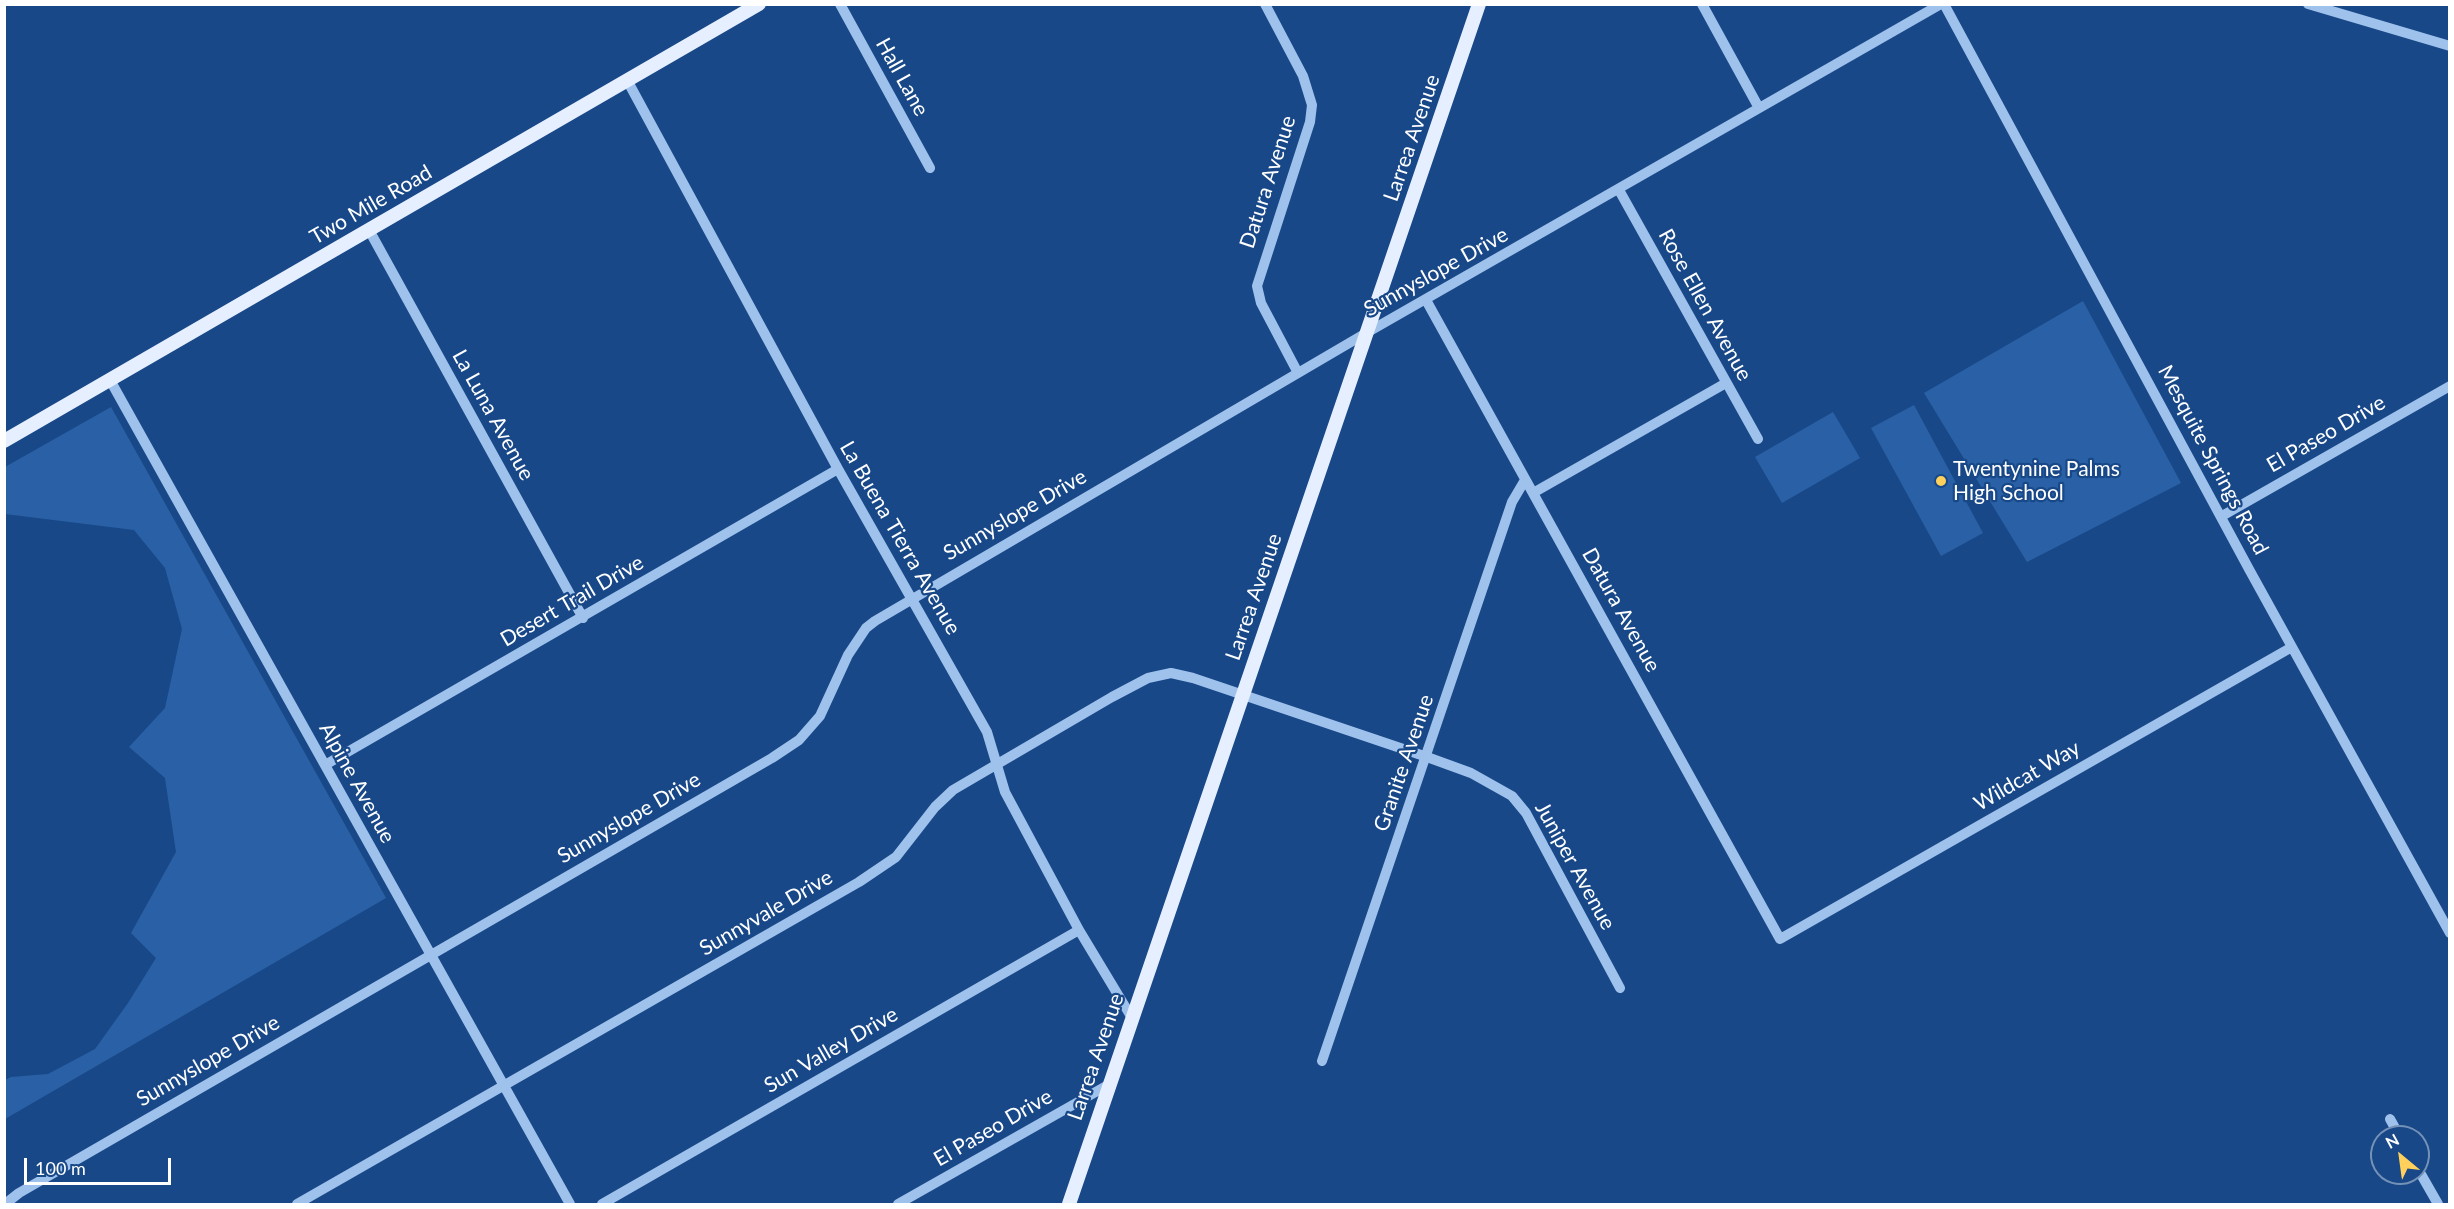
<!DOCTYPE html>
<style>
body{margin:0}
#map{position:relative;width:2454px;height:1209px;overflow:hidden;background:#184888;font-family:Lato,sans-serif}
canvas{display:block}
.frame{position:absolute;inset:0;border:6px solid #fff;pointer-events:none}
.north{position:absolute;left:2370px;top:1125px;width:60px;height:60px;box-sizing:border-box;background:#184888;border:2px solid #7491b8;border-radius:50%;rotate:331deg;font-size:16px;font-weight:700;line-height:24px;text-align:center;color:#fff}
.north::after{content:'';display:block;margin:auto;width:21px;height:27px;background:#ffd15c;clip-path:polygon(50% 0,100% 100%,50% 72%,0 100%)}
.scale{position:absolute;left:24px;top:1158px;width:147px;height:27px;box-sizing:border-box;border:3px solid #fff;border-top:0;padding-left:8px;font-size:18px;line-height:21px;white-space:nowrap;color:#fff;-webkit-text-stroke:4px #184888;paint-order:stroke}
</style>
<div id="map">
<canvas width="2454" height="1209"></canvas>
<div class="frame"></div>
<div class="north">N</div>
<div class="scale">100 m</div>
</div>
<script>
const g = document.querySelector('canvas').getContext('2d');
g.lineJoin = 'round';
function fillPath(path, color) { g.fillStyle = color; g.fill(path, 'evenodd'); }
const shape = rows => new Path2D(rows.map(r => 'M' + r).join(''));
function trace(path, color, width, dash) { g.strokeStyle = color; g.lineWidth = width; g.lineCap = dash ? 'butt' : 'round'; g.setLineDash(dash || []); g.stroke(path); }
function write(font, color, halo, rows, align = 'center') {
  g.font = font + ' Lato,sans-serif'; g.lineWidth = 4.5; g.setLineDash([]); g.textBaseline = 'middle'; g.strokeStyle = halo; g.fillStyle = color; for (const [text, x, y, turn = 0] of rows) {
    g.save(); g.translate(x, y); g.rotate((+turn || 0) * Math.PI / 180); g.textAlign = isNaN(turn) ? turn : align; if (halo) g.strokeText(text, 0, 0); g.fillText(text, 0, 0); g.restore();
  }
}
const green = shape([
 [2083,301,2181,483,2027,562,1924,393],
 [1914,405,1983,533,1941,556,1871,428],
 [111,407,386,898,5,1119,5,1080,11,1077,48,1074,95,1049,128,1003,156,958,131,933,176,852,165,778,129,747,165,708,182,629,165,568,134,530,5,514,5,467],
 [1833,412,1860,458,1782,503,1755,457]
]);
const minor = shape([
 [840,4,930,168],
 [1265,4,1303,76,1312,105,1310,122,1257,286,1261,303,1298,373],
 [1702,4,1759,108],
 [1944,4,2250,571,2450,933],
 [2308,4,2450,46],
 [627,80,838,469,987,732,1005,792,1079,930,1132,1018],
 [1619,190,1758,439],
 [369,230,583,618],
 [1426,300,1780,939,2292,647],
 [110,380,570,1204],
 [1533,493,1726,383],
 [2222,516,2450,386],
 [325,765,838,469],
 [1322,1061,1512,502,1525,480],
 [2390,1119,2400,1137],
 [2418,1169,2438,1204],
 [5,1204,19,1193,772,758,799,740,820,716,848,655,866,628,875,621,1368,332,1941,4],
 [297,1204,859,882,896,857,935,807,953,790,1112,697,1148,678,1171,673,1193,678,1427,757,1471,773,1512,796,1526,813,1620,988],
 [602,1204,1079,930],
 [898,1204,1108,1085]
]);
const major = shape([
 [4,441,759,4],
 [1069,1204,1479,4]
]);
const markers = [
 [1941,481,6,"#ffd15c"]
];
const streetNames = [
 ["Hall Lane",902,77,61],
 ["Larrea Avenue",1412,138,-71],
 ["Datura Avenue",1268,182,-72],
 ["Two Mile Road",371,205,-30],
 ["Sunnyslope Drive",1436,272,-29],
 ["Rose Ellen Avenue",1705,305,61],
 ["La Luna Avenue",493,415,61],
 ["El Paseo Drive",2326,434,-30],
 ["Mesquite Springs Road",2213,460,62],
 ["Sunnyslope Drive",1015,515,-30],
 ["La Buena Tierra Avenue",900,538,60],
 ["Larrea Avenue",1254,597,-71],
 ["Desert Trail Drive",572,601,-30],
 ["Datura Avenue",1621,610,61],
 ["Granite Avenue",1404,763,-71],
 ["Wildcat Way",2027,776,-30],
 ["Alpine Avenue",357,783,61],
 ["Sunnyslope Drive",629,818,-30],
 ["Juniper Avenue",1575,866,61],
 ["Sunnyvale Drive",766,913,-30],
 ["Sun Valley Drive",831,1050,-30],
 ["Larrea Avenue",1096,1057,-71],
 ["Sunnyslope Drive",208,1061,-30],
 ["El Paseo Drive",993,1128,-30]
];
const poiNames = [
 ["Twentynine Palms",1953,469],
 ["High School",1953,493]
];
fillPath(green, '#2a61a6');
trace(minor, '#9fc2ed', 10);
trace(major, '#e6efff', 14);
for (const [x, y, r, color] of markers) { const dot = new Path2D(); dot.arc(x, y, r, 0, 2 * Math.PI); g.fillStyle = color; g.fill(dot); trace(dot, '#184888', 2); }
write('21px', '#fff', '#184888', streetNames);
write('21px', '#fff', '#184888', poiNames, 'left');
</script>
